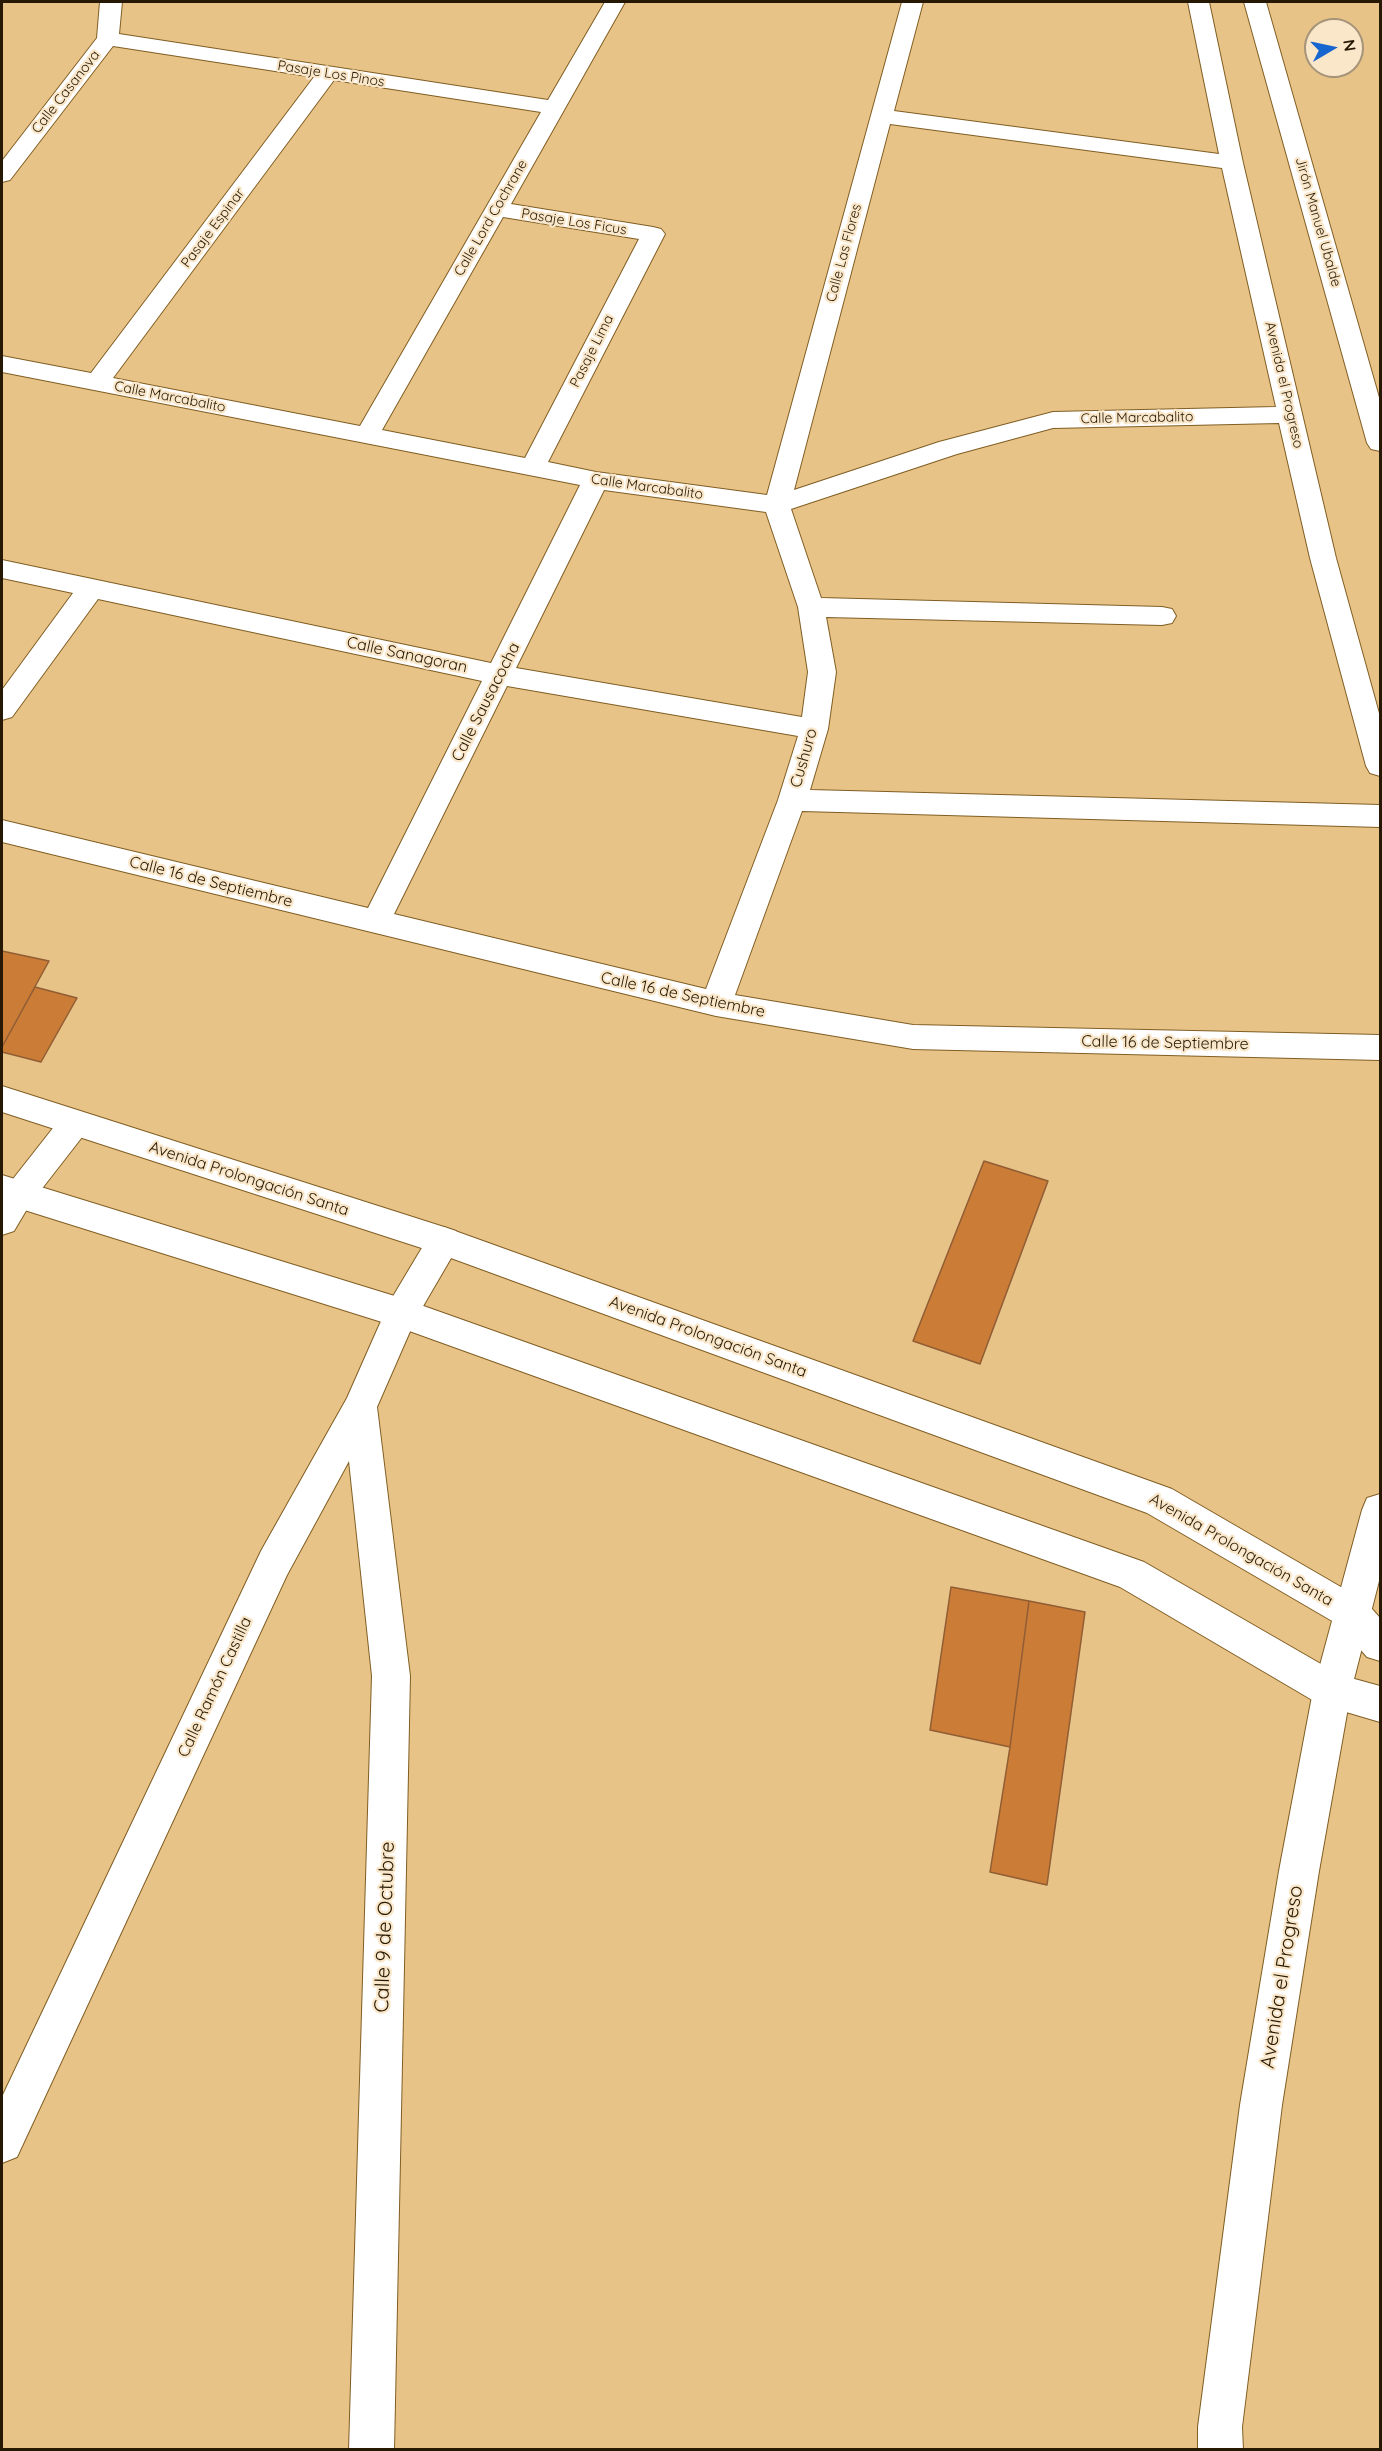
<!DOCTYPE html>
<meta charset="utf-8">
<style>
body{margin:0}
#map{position:relative;width:1382px;height:2451px;overflow:hidden;background:#e8c388;font-family:Quicksand,sans-serif}
canvas{display:block}
.frame{position:absolute;inset:0;border:3px solid #261802;pointer-events:none}
.north{position:absolute;left:1304px;top:18px;width:60px;height:60px;box-sizing:border-box;background:#fae7ca;border:2px solid #a5947a;border-radius:50%;rotate:81deg;font-size:16px;font-weight:700;line-height:24px;text-align:center;color:#261802}
.north::after{content:'';display:block;margin:auto;width:21px;height:27px;background:#1765cf;clip-path:polygon(50% 0,100% 100%,50% 72%,0 100%)}
</style>
<div id="map">
<canvas width="1382" height="2451"></canvas>
<div class="frame"></div>
<div class="north">N</div>
</div>
<script>
const g = document.querySelector('canvas').getContext('2d');
g.lineJoin = 'round';
function fillPath(path, color) { g.fillStyle = color; g.fill(path, 'evenodd'); }
const shape = rows => new Path2D(rows.map(r => 'M' + r).join(''));
function trace(path, color, width, dash) { g.strokeStyle = color; g.lineWidth = width; g.lineCap = dash ? 'butt' : 'round'; g.setLineDash(dash || []); g.stroke(path); }
function write(font, color, halo, rows, align = 'center') {
  g.font = font + ' Quicksand,sans-serif'; g.lineWidth = 4.5; g.setLineDash([]); g.textBaseline = 'middle'; g.strokeStyle = halo; g.fillStyle = color; for (const [text, x, y, turn = 0] of rows) {
    g.save(); g.translate(x, y); g.rotate((+turn || 0) * Math.PI / 180); g.textAlign = isNaN(turn) ? turn : align; if (halo) g.strokeText(text, 0, 0); g.fillText(text, 0, 0); g.restore();
  }
}
const building = shape([
 [2,951,49,961,2,1047,2,951],
 [35,987,77,998,41,1062,2,1052,2,1047,35,987],
 [984,1161,1048,1181,980,1364,913,1341,984,1161],
 [951,1587,1029,1601,1010,1747,930,1730,951,1587],
 [1029,1601,1085,1612,1047,1885,990,1872,1010,1747,1029,1601]
]);
const street = shape([
 [100,2,122,2,119,34,548,100,605,2,625,2,511,204,653,227,661,229,665,234,548,462,596,472,767,495,902,2,923,2,894,111,1219,154,1188,2,1209,2,1243,163,1336,558,1380,717,1380,776,1370,773,1366,766,1310,558,1279,423,1053,428,957,454,791,509,821,598,1162,607,1172,609,1176,616,1172,623,1162,625,826,617,836,672,828,729,810,790,1380,805,1380,827,802,811,735,995,913,1025,1380,1035,1380,1060,913,1049,716,1016,2,842,2,820,368,908,482,681,98,599,12,717,2,720,2,690,73,593,2,578,2,560,491,663,580,485,2,372,2,356,91,373,314,77,113,46,10,180,2,182,2,161,97,38,100,2],
 [334,80,541,112,360,426,113,378,334,80],
 [890,124,1222,168,1276,407,1053,412,939,442,794,490,890,124],
 [503,217,639,239,525,458,382,430,503,217],
 [604,490,766,512,798,607,808,672,802,717,516,668,604,490],
 [507,686,798,736,778,800,706,989,394,914,507,686],
 [1244,2,1266,2,1380,401,1380,451,1371,449,1367,443,1244,2],
 [75,1110,86,1114,91,1123,86,1132,30,1204,14,1231,2,1235,2,1193,64,1114,75,1110],
 [444,1227,456,1231,461,1241,415,1320,377,1407,410,1676,394,2450,349,2450,372,1676,349,1461,287,1575,17,2157,2,2163,2,2097,261,1551,347,1398,389,1303,432,1231,444,1227],
 [1380,1494,1380,1577,1351,1691,1319,1871,1282,2105,1242,2427,1243,2450,1198,2450,1198,2427,1240,2105,1279,1871,1313,1691,1362,1510,1367,1498,1380,1494]
]);
const secondary = shape([
 [2,1086,444,1227,1172,1489,1365,1601,1380,1618,1380,1661,1367,1657,1339,1625,1147,1513,440,1254,2,1112,2,1086],
 [2,1175,401,1298,1144,1562,1340,1675,1380,1686,1380,1722,1319,1704,1120,1587,401,1328,2,1203,2,1175]
]);
const farStreetnames = [
 ["Pasaje Los Pinos",331,74,9],
 ["Calle Casanova",66,92,-52],
 ["Calle Lord Cochrane",491,218,-60],
 ["Pasaje Los Ficus",574,222,9],
 ["Jirón Manuel Ubalde",1318,222,74],
 ["Pasaje Espinar",213,228,-53],
 ["Calle Las Flores",844,253,-75],
 ["Pasaje Lima",592,351,-63],
 ["Avenida el Progreso",1284,385,77],
 ["Calle Marcabalito",170,397,11],
 ["Calle Marcabalito",1137,418,-1],
 ["Calle Marcabalito",647,487,8]
];
const streetNames = [
 ["Calle Sanagoran",407,655,12],
 ["Calle Sausacocha",486,702,-63],
 ["Cushuro",804,758,-74],
 ["Calle 16 de Septiembre",211,882,14],
 ["Calle 16 de Septiembre",683,995,12],
 ["Calle 16 de Septiembre",1165,1043,1],
 ["Avenida Prolongación Santa",249,1179,18],
 ["Avenida Prolongación Santa",708,1337,20],
 ["Avenida Prolongación Santa",1241,1550,30],
 ["Calle Ramón Castilla",215,1687,-65]
];
const nearStreetnames = [
 ["Calle 9 de Octubre",385,1927,-88],
 ["Avenida el Progreso",1282,1977,-81]
];
fillPath(building, '#cb7c36');
trace(building, '#905d34', 1.5);
trace(street, '#805e23', 2);
trace(secondary, '#805e23', 2);
fillPath(street, '#fff');
fillPath(secondary, '#fff');
write('14px', '#261802', '#fae7ca', farStreetnames);
write('16px', '#261802', '#fae7ca', streetNames);
write('20px', '#261802', '#fae7ca', nearStreetnames);
</script>
